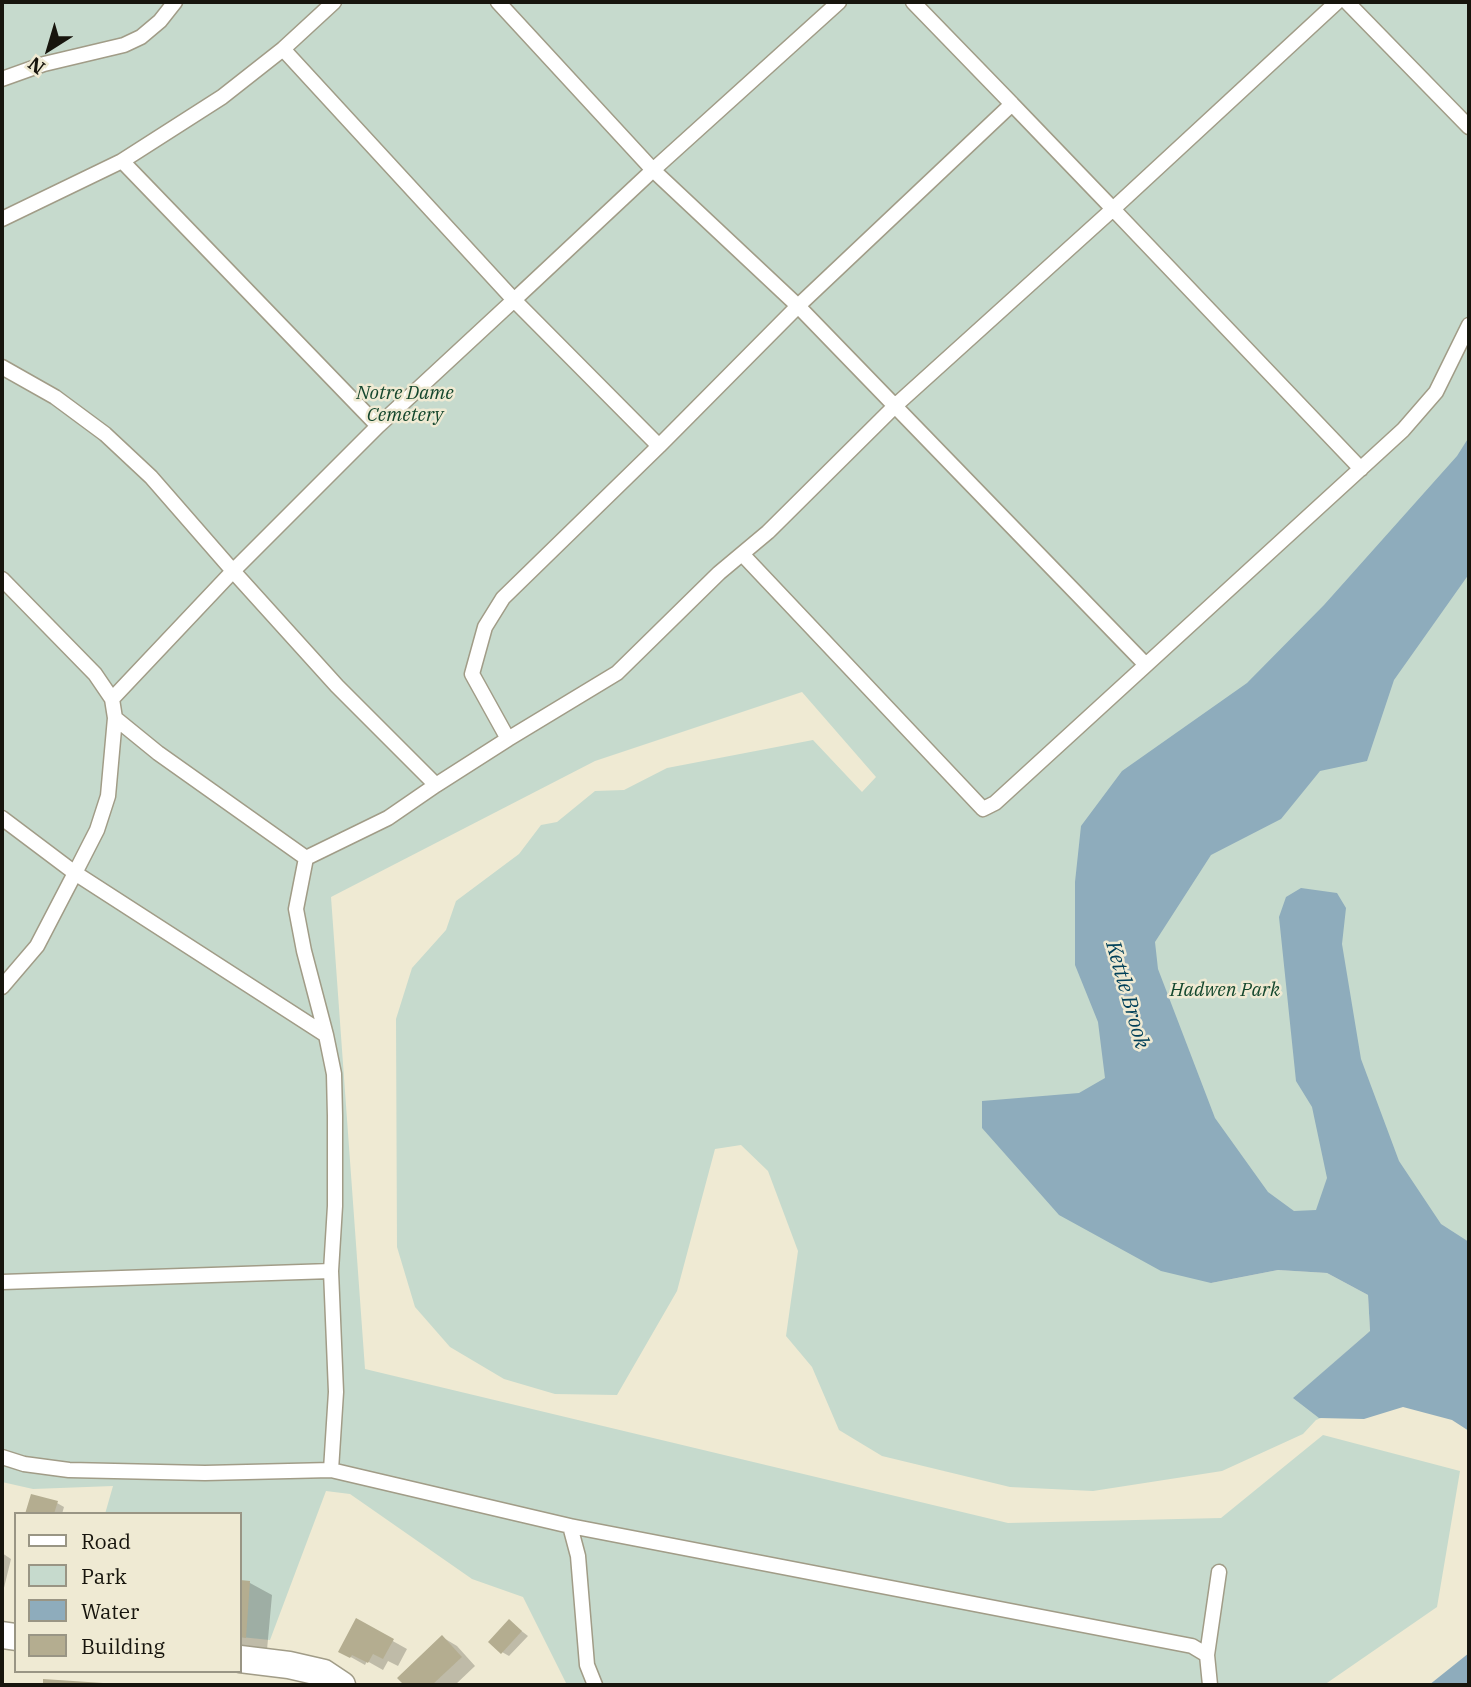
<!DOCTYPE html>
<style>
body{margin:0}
#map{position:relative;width:1471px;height:1687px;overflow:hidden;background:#efead3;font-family:"IBM Plex Serif",serif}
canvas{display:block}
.frame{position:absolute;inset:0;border:4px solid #17150d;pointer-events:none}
.legend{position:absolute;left:14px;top:1512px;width:228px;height:161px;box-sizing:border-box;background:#efead3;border:2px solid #999584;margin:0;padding:9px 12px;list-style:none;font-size:21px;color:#17150d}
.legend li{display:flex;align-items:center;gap:14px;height:35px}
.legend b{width:35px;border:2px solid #999584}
.north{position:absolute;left:14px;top:14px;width:70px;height:70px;-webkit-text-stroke:5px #efead3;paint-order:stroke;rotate:217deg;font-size:19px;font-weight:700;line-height:28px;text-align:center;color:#17150d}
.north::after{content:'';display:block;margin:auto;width:24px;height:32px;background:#17150d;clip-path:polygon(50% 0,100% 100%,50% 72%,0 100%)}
</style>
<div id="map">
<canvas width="1471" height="1687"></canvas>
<div class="frame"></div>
<ul class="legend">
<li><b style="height:9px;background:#fff"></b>Road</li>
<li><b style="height:19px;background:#c6dacd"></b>Park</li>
<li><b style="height:19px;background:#8eacbc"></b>Water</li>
<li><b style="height:19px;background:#b4ad90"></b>Building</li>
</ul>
<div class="north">N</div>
</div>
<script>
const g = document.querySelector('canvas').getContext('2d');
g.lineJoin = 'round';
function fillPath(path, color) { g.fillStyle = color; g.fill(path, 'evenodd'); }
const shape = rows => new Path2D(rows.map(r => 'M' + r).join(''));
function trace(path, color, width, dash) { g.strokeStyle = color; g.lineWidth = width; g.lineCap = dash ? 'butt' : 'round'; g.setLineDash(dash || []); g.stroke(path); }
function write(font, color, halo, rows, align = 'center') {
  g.font = font + ' "IBM Plex Serif",serif'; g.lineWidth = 5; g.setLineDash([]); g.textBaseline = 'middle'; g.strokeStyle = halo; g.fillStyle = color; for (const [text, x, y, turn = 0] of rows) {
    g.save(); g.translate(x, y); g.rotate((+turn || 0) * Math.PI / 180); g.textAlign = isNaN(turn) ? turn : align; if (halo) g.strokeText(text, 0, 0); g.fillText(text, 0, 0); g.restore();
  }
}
const green = shape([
 [2,2,1469,2,1469,1417,1403,1404,1336,1412,1316,1420,1303,1434,1222,1471,1093,1491,1010,1487,882,1456,839,1430,812,1367,786,1336,798,1251,768,1171,741,1145,715,1149,677,1291,617,1395,555,1394,504,1379,450,1347,415,1307,397,1247,396,1019,412,968,446,930,456,901,519,854,541,825,557,822,595,791,624,790,667,768,813,740,862,792,876,777,802,692,595,761,331,897,365,1369,1008,1523,1221,1518,1323,1435,1460,1471,1437,1607,1324,1685,567,1685,523,1597,472,1579,350,1494,326,1491,270,1640,240,1637,240,1514,105,1514,113,1486,33,1489,2,1482],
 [983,1103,1385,1301,1368,1334,1303,1390,1370,1331,1368,1295,1327,1273,1278,1270,1211,1283]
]);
const water = shape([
 [1469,437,1469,574,1394,680,1367,761,1320,771,1281,819,1211,855,1155,942,1158,969,1215,1118,1268,1192,1294,1211,1316,1210,1327,1178,1312,1107,1296,1081,1279,917,1286,897,1301,888,1337,893,1346,908,1342,944,1361,1059,1399,1161,1441,1224,1469,1242,1469,1431,1452,1420,1403,1407,1364,1419,1319,1418,1293,1398,1370,1331,1368,1295,1327,1273,1278,1270,1211,1283,1161,1271,1059,1215,982,1128,982,1101,1079,1093,1105,1078,1098,1022,1075,965,1075,882,1081,826,1122,771,1247,683,1324,605,1457,456],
 [1469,1653,1469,1685,1429,1685]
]);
const shadow = shape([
 [57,1503,64,1507,62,1514,27,1514],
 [2,1553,11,1559,3,1592,2,1591],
 [240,1582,250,1583,272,1595,267,1650,240,1647],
 [357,1621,407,1649,398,1666,388,1661,383,1670,367,1661,365,1665,340,1651],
 [510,1622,528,1636,509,1656,502,1652],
 [442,1637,457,1646,475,1666,455,1685,407,1685,399,1678]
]);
const building = shape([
 [31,1494,58,1501,54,1514,25,1514],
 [240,1580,250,1581,246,1638,240,1637],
 [356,1618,394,1639,383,1659,373,1654,368,1663,352,1655,350,1658,338,1652],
 [509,1619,522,1631,501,1654,488,1642],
 [442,1635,462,1657,432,1685,404,1685,397,1678],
 [43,1679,103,1683,103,1685,43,1685]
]);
const lane = shape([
 [498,2,653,170,839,2],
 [1337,2,1113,209,1361,469],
 [1347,2,1469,127],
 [283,49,514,300,378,426],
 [2,79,44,64,124,45,141,37,160,21,175,2],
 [122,161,222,97,283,49,334,2],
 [2,219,122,161,378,426,233,571,337,686,436,785,508,739,472,674,485,627,503,598,659,446,514,300,653,170,798,306,1012,104,913,2],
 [2,367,55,397,105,434,151,477,233,571,112,699,115,718,158,753,306,858,388,818,436,785],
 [659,446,798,306,1146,665,1403,430,1436,392,1469,325],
 [743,555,983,809,995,803,1146,665],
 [2,579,95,674,112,699],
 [115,718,108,796,97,830,75,873,326,1035,304,951,296,909,306,858],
 [508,739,617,673,719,573,768,532,896,405,1113,209,1012,104],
 [2,818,75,873,37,946,2,987],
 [326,1035,334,1074,335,1116,335,1206,331,1271],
 [2,1282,331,1271,336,1392,331,1470],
 [2,1457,24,1464,69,1470,205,1473,331,1470,570,1526,1192,1646,1207,1655,1210,1685],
 [570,1526,578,1556,587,1665,595,1685],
 [1207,1655,1219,1572]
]);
const street = shape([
 [2,1635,16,1637],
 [240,1659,289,1665,324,1673,342,1685]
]);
const parkNames = [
 ["Notre Dame",405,394],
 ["Cemetery",405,416],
 ["Hadwen Park",1225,991]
];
const waterNames = [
 ["Kettle Brook",1127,995,74]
];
fillPath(green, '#c6dacd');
fillPath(water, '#8eacbc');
fillPath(shadow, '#0003');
fillPath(building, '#b4ad90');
trace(lane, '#a19c87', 17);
trace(street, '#a19c87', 29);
trace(lane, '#fff', 14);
trace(street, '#fff', 26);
write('italic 19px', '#13462c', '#efead3', parkNames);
write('italic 21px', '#014059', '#efead3', waterNames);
</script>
